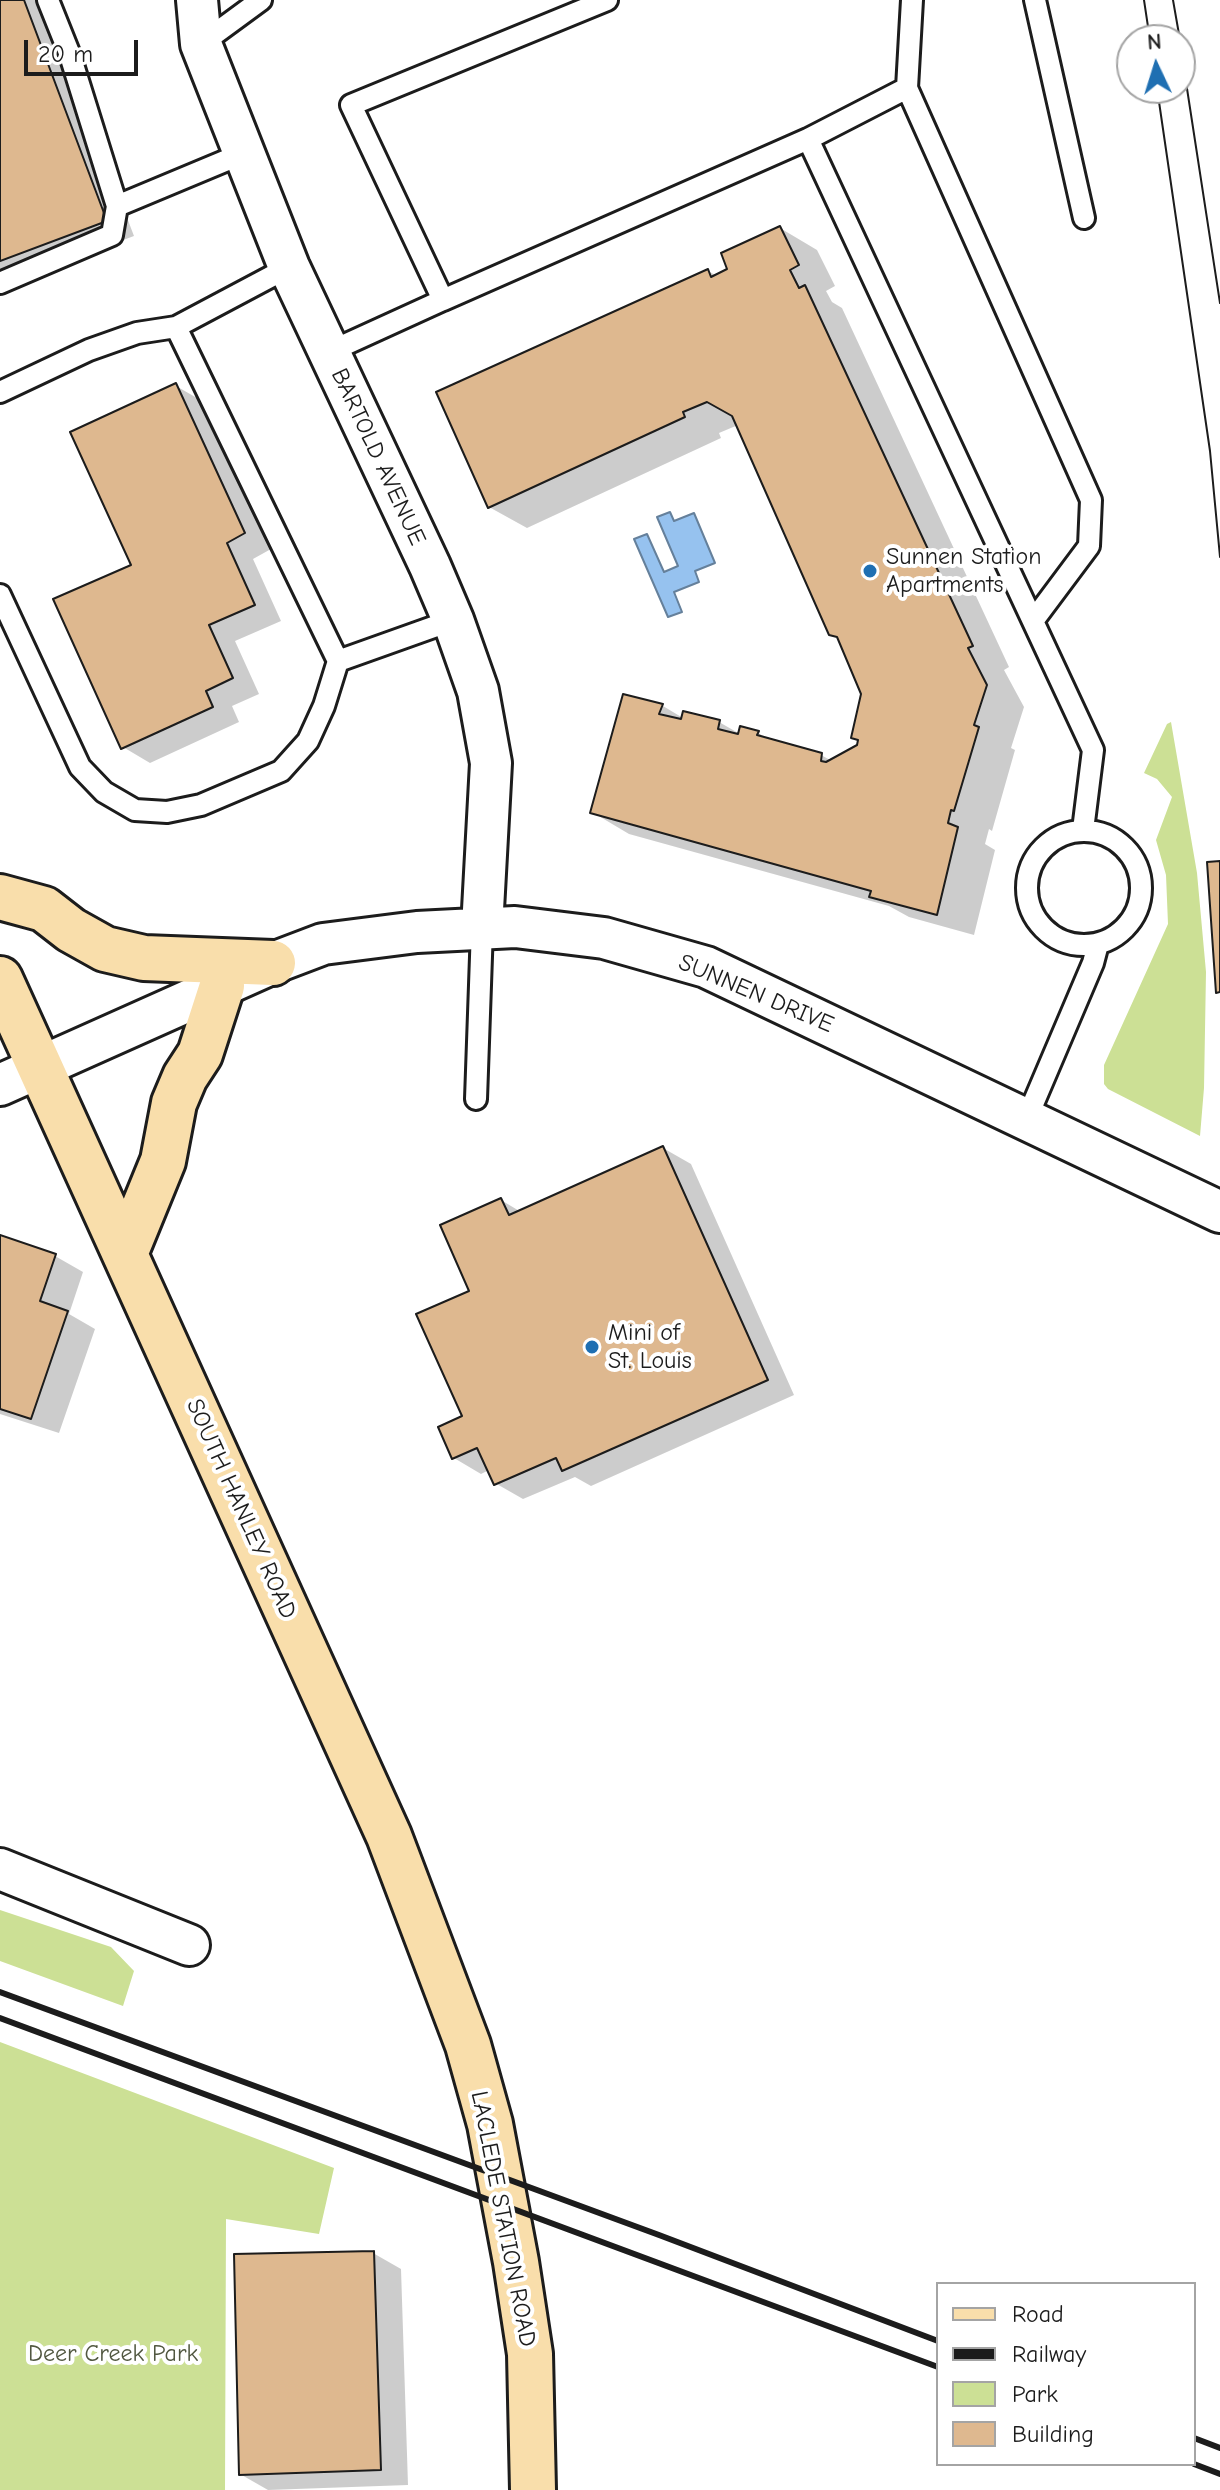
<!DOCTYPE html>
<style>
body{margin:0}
#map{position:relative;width:1220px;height:2490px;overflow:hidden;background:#fff;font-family:"Comic Neue",sans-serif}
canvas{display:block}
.legend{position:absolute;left:936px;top:2282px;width:260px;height:184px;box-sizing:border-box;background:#fff;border:2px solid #a4a4a4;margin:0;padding:10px 14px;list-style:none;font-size:24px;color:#1c1c1c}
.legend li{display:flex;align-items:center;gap:16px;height:40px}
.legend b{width:40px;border:2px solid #a4a4a4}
.north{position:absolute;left:1116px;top:24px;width:80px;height:80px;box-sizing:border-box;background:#fff;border:2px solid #a4a4a4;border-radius:50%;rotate:356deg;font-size:22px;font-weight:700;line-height:32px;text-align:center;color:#1c1c1c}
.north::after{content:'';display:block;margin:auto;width:28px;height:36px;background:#1f6fb2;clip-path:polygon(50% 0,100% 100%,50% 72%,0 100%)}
.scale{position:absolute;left:24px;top:40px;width:114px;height:36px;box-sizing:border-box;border:4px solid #1c1c1c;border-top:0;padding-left:10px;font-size:24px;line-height:28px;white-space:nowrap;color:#1c1c1c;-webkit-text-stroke:6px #fff;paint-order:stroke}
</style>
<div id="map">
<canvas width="1220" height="2490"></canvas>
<ul class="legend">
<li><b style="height:10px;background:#f9deab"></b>Road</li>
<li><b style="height:10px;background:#1c1c1c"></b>Railway</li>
<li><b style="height:22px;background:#cce095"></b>Park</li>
<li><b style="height:22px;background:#deb88f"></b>Building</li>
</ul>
<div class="north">N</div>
<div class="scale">20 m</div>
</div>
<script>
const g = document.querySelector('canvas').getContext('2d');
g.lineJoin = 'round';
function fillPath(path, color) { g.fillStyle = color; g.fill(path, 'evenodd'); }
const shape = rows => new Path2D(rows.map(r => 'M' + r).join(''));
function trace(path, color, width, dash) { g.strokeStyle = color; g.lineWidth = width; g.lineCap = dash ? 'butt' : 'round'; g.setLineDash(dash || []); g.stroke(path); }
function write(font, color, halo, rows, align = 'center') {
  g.font = font + ' "Comic Neue",sans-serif'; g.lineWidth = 8; g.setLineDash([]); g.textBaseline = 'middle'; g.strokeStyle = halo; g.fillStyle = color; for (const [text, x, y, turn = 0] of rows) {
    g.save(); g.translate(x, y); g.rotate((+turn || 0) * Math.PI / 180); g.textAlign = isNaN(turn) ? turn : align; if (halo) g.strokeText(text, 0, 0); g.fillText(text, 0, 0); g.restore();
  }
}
const green = shape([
 [1171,722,1197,873,1206,972,1204,1088,1200,1136,1108,1089,1104,1084,1104,1065,1168,924,1166,875,1156,840,1172,797,1157,779,1144,773,1167,724],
 [0,1910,111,1947,134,1971,123,2006,0,1961],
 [0,2042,334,2168,319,2234,226,2219,225,2490,0,2490]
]);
const water = shape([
 [670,512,674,521,694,513,715,563,695,571,699,582,674,592,682,612,668,617,634,539,647,534,664,572,678,566,657,517,670,512]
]);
const shadow = shape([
 [0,0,44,0,134,236,0,286],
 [780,228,817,250,835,286,826,291,832,302,842,308,1009,667,1004,670,1024,707,1011,748,1015,750,992,831,989,829,985,844,995,850,974,935,909,917,889,906,629,834,592,812,625,697,663,706,683,718,719,722,740,734,758,733,774,742,821,755,832,761,859,746,863,694,840,639,831,633,738,425,719,433,721,438,527,528,489,507,708,271,717,276],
 [176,386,204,402,271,549,253,559,281,621,235,641,259,694,232,706,239,722,150,763,123,747,134,566],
 [663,1148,691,1164,794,1395,591,1486,575,1477,523,1499,495,1483,489,1470,481,1474,454,1458,465,1417,472,1292,501,1200,521,1212],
 [0,1237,55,1256,83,1272,69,1314,95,1329,59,1433,0,1414],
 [373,2253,401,2269,408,2485,268,2490,240,2474]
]);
const building = shape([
 [0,0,24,0,107,221,0,261,0,0],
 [780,226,799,265,790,270,799,288,805,285,973,646,968,648,987,685,974,725,979,727,954,811,951,810,948,823,958,827,937,915,869,897,871,891,590,813,623,694,663,704,659,714,681,719,683,711,720,720,718,729,738,734,740,726,759,731,757,735,822,753,821,761,826,762,857,745,858,740,851,738,861,694,837,637,829,635,732,416,707,402,683,412,685,417,488,508,436,392,708,269,711,277,727,269,721,253,780,226],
 [176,383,245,533,227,543,255,605,209,625,233,678,206,691,213,707,121,749,53,599,131,565,70,432,176,383],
 [1220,861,1220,992,1216,993,1207,862,1220,861],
 [663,1146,768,1380,562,1471,556,1458,494,1485,477,1448,452,1459,438,1427,462,1416,416,1314,469,1291,440,1225,501,1198,509,1215,663,1146],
 [0,1235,56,1254,40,1301,68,1311,31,1419,0,1409,0,1235],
 [374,2251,381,2470,239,2475,234,2254,374,2251]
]);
const lane = shape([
 [912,0,907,88,1091,500,1089,546,1033,621],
 [1035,0,1084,218],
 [201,44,261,0],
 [907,88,808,139,1093,750,1083,830],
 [117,206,244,153],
 [289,267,176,327,338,661,453,620],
 [0,283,112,235,117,206,70,55,48,0],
 [443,300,808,139],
 [329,352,443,300,351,105,607,0],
 [0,392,89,350,137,333,176,327],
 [0,595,80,767,104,792,135,810,167,812,201,805,281,771,308,741,324,706,338,661],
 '1027 888a57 57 0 1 1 114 0a57 57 0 1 1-114 0Z',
 [476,1099,482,928],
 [1027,1118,1093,963,1098,944]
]);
const street = shape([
 [197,0,201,44,289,267,430,566,453,620,478,691,491,763,482,928],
 [0,1085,273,963,323,944,417,932,515,927,604,938,706,967,1220,1212],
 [0,1869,189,1945]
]);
const primary = shape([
 [0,897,44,909,71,930,105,949,144,958,273,963],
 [0,979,389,1836,468,2045,490,2124,516,2262,530,2354,533,2490],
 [125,1254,163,1161,174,1103,185,1077,200,1054,222,986]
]);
const tram = shape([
 [1144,0,1150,40],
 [1173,0,1180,40],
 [1180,43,1220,303],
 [1157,88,1210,451,1220,557]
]);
const rail = shape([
 [0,1992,659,2235,938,2341],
 [0,2018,938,2367],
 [1194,2438,1220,2448],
 [1194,2464,1220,2474]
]);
const markers = [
 [870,571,8,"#1f6fb2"],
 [592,1347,8,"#1f6fb2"]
];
const streetNames = [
 ["BARTOLD AVENUE",378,457,65],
 ["SUNNEN DRIVE",756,994,23],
 ["SOUTH HANLEY ROAD",241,1509,66],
 ["LACLEDE STATION ROAD",503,2219,79]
];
const poiNames = [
 ["Sunnen Station",886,557],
 ["Apartments",886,585],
 ["Mini of",608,1333],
 ["St. Louis",608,1361]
];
const parkNames = [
 ["Deer Creek Park",113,2354]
];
fillPath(green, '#cce095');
fillPath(water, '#96c2ef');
trace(water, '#65809b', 2);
fillPath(shadow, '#0003');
fillPath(building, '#deb88f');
trace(building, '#1c1c1c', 2);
trace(lane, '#1c1c1c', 26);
trace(street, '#1c1c1c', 46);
trace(primary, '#1c1c1c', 50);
trace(lane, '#fff', 20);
trace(street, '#fff', 40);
trace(primary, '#f9deab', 44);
trace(tram, '#1c1c1c', 2);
trace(rail, '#1c1c1c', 6);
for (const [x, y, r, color] of markers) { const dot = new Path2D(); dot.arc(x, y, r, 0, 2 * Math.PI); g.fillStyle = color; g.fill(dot); trace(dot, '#fff', 3); }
write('24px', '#1c1c1c', '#fff', streetNames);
write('24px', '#1c1c1c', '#fff', poiNames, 'left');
write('24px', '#515740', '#fff', parkNames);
</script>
